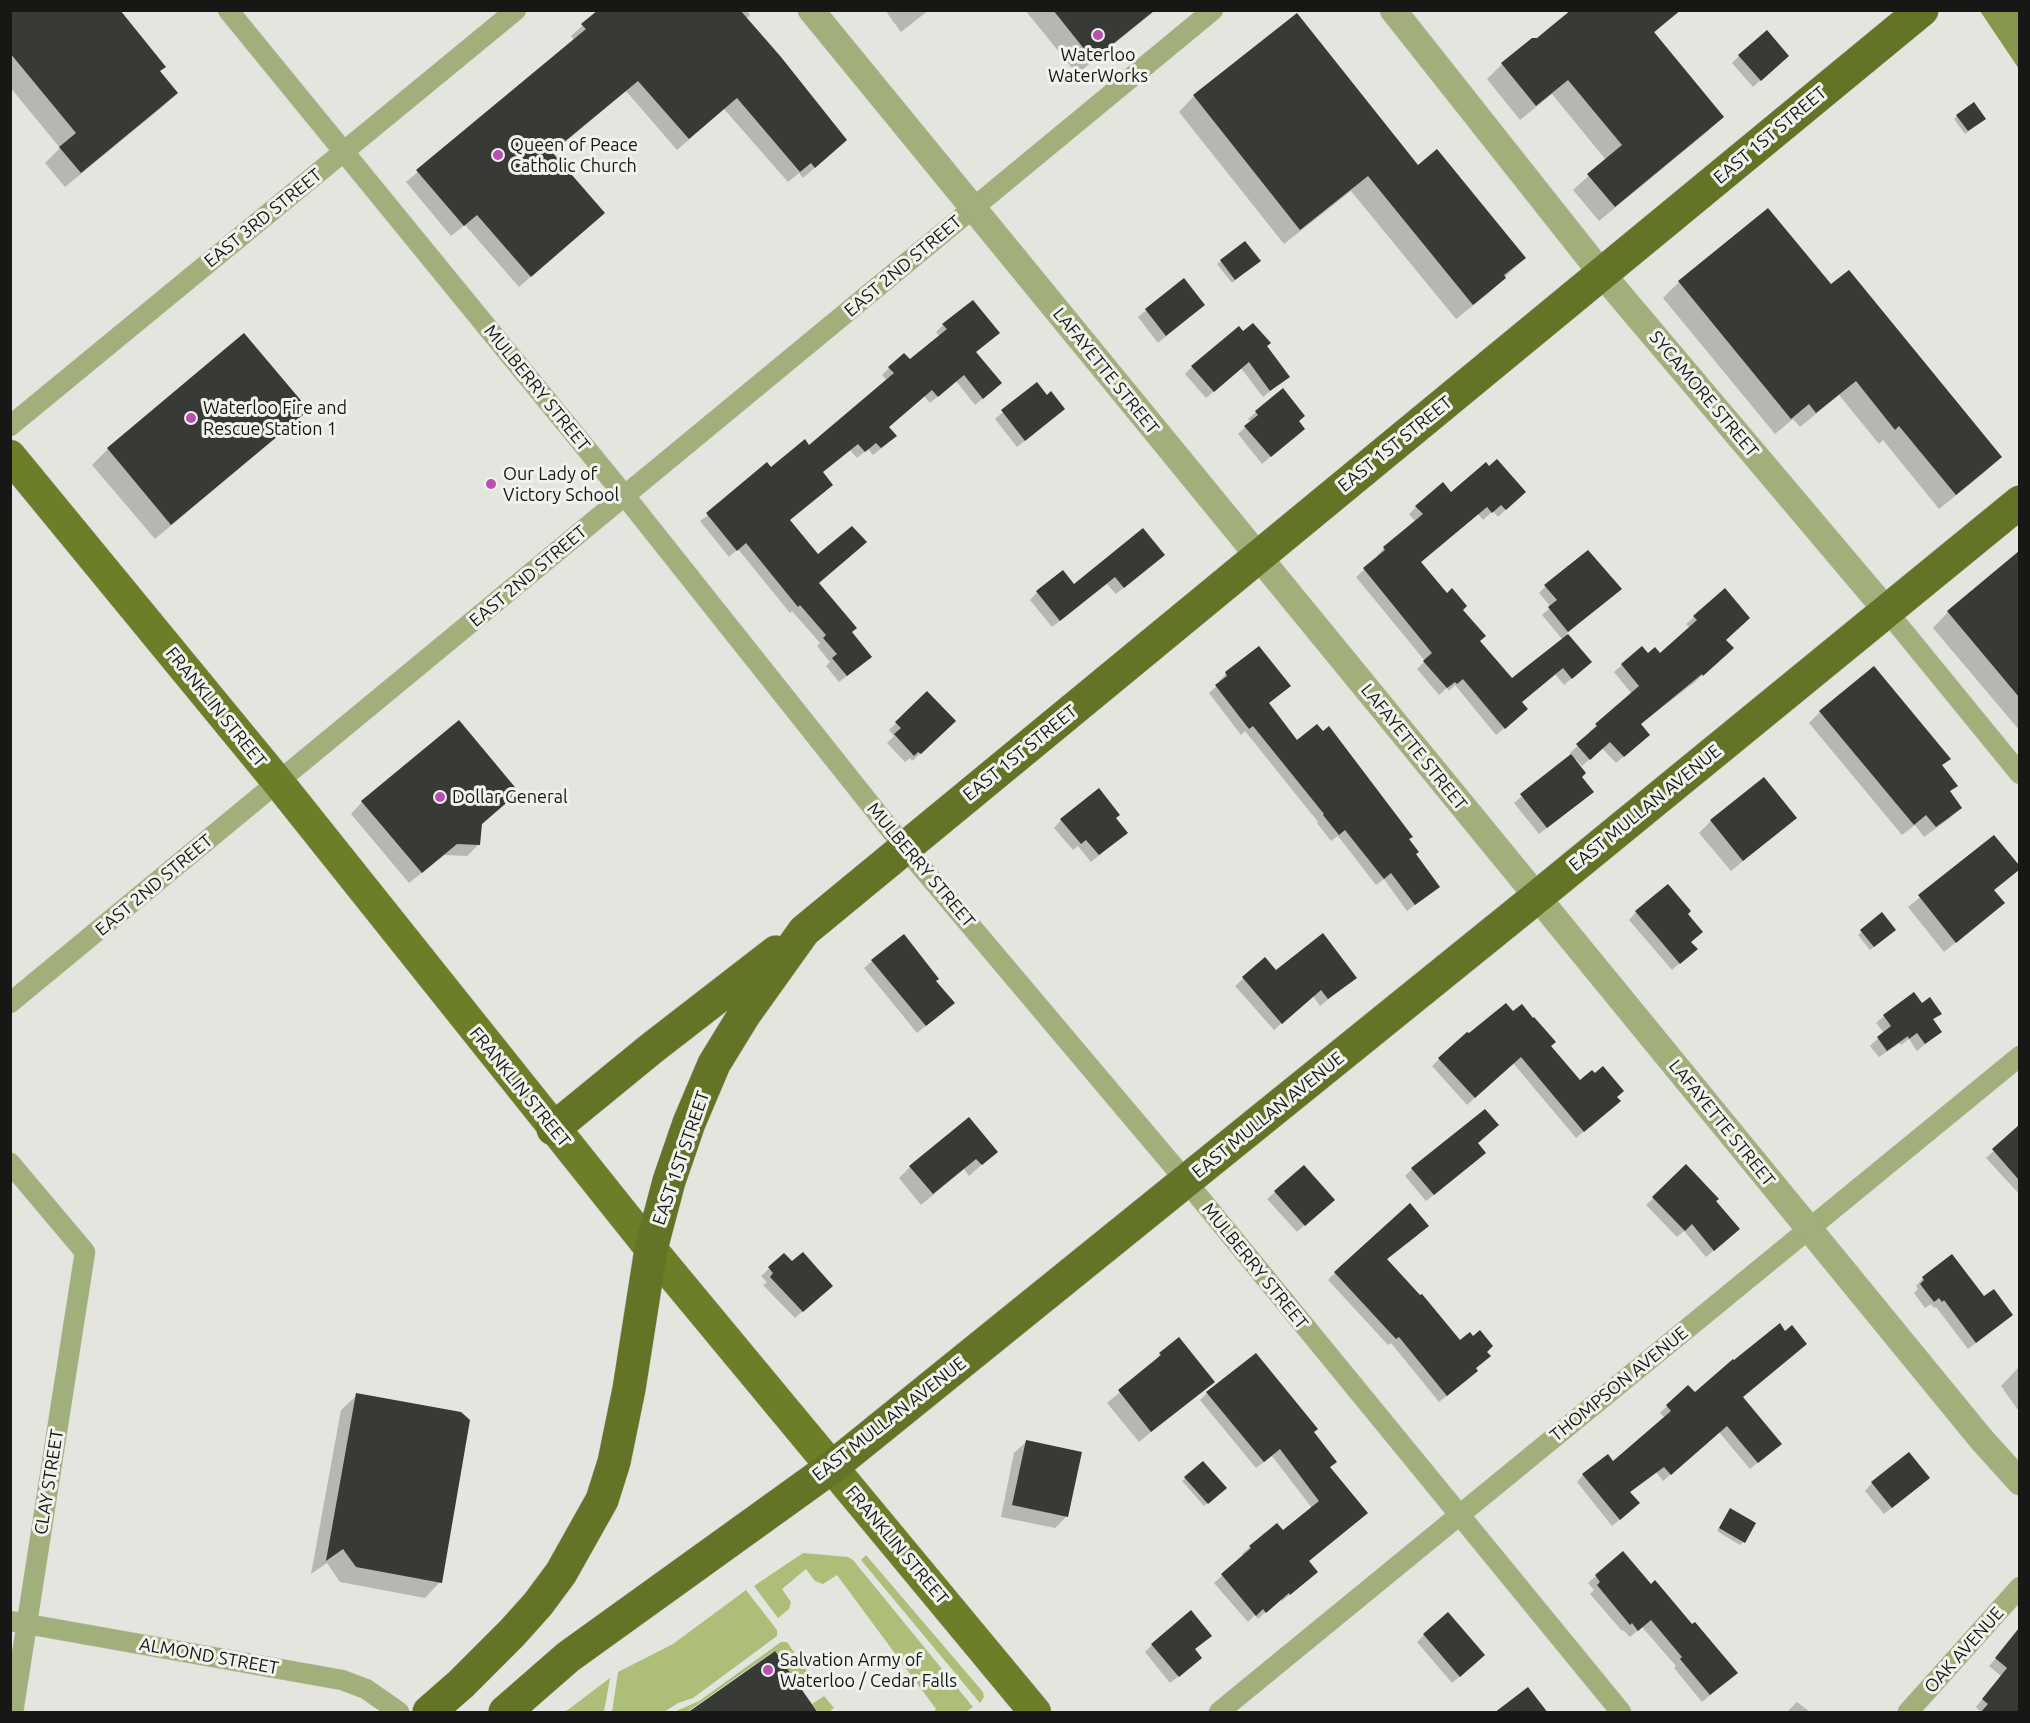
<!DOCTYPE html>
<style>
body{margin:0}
#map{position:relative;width:2030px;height:1723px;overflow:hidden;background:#e3e5de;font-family:Ubuntu,sans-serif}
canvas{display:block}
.frame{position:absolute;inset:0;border:12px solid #171816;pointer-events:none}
</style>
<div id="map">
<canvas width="2030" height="1723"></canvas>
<div class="frame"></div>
</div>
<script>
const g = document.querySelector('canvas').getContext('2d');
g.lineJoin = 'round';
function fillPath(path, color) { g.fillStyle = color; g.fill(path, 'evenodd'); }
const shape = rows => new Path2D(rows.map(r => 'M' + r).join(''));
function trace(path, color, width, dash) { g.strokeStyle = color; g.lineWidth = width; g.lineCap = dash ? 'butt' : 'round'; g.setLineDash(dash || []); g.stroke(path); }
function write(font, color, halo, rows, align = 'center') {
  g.font = font + ' Ubuntu,sans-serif'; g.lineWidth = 6; g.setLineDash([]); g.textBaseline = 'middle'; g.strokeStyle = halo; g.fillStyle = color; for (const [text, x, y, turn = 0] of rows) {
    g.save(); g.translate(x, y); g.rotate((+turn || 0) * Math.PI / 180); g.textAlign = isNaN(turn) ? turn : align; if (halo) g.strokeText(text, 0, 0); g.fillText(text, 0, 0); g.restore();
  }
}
const green = shape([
 [803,1553,848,1557,853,1560,973,1707,966,1712,934,1712,936,1709,837,1575,823,1584,815,1581,806,1569,782,1589,791,1602,789,1609,778,1618,754,1586],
 [866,1555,983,1692,984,1697,980,1703,861,1560],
 [746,1590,777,1630,777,1636,693,1698,678,1703,664,1712,612,1712,618,1672,673,1644],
 [781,1642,787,1642,813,1680,802,1689,774,1651,687,1712,674,1712,699,1701],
 [610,1678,604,1712,564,1712,569,1709],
 [824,1696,834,1708,831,1710,833,1712,818,1712,812,1704]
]);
const water = shape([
 [1980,11,2019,11,2019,69]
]);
const shadow = shape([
 [10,10,159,72,176,93,161,108,65,187,45,163,60,148,10,87],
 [600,10,746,10,750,15,746,19,834,151,803,178,799,173,788,182,724,109,677,150,626,91,551,154,603,213,519,287,465,225,451,236,406,182,574,40,571,36],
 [889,10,929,10,901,32,887,13],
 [1025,10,1156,10,1077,74],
 [1678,11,1653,34,1722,117,1707,132,1599,221,1573,190,1606,160,1552,94,1520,120,1487,79,1502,64],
 [1739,56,1780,63,1753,87,1732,63],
 [1194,96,1418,167,1524,258,1489,293,1456,319,1351,191,1284,244,1179,112],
 [1957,116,1981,122,1965,134,1954,119],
 [1768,210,1831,286,2000,457,1985,472,1939,509,1883,440,1879,444,1839,395,1800,427,1793,419,1775,434,1663,298,1679,282],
 [1245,243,1255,264,1232,283,1217,264],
 [1183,280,1203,305,1158,343,1138,317],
 [943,325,975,353,993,390,975,405,956,381,930,403,924,396,888,427,888,443,873,455,868,449,857,458,850,450,821,473,788,521,817,584,851,633,863,664,839,682,826,666,830,662,817,646,820,643,792,611,790,613,738,549,729,557,700,521,771,469,809,447,887,381,882,375,889,368,910,361,940,337,936,332],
 [244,335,307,410,291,425,155,539,92,465,108,449],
 [1266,346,1288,376,1263,397,1241,368,1206,398,1185,374,1192,367],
 [1036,384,1046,397,1063,409,1017,447,995,419],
 [1256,412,1298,422,1303,429,1262,464,1238,434,1251,422,1248,419],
 [1451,494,1516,500,1498,517,1493,511,1483,520,1478,514,1420,563,1462,610,1479,642,1512,680,1563,640,1542,615,1551,607,1539,593,1545,587,1614,595,1566,634,1590,662,1564,685,1555,674,1521,702,1519,716,1496,735,1455,685,1449,691,1447,688,1439,695,1417,669,1425,661,1356,577,1378,557,1377,556,1384,548,1416,522,1409,514,1416,507],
 [2020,553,2020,731,1933,628,1948,612],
 [1155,562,1116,594,1107,584,1052,627,1030,600,1037,592,1074,586],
 [1725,590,1724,655,1695,682,1639,725,1641,742,1616,763,1602,748,1582,766,1576,759,1574,761,1580,777,1584,799,1539,834,1514,803,1572,755,1570,753,1590,734,1589,732,1632,694,1614,672,1622,665,1648,655,1660,655,1690,628,1686,624,1694,617],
 [1258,648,1268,703,1297,742,1408,840,1414,855,1438,887,1407,911,1384,879,1376,885,1338,836,1331,841,1317,823,1318,822,1245,731,1241,735,1209,693,1220,683,1219,681,1226,674],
 [927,693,947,729,912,761,910,758,905,762,887,743,894,736,889,730],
 [1820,712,1941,766,1956,785,1949,792,1961,807,1950,818,1924,837,1915,825,1902,835,1809,723],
 [517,792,480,825,479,844,467,856,444,855,409,883,351,814,362,802],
 [1795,818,1731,871,1699,833,1711,821],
 [1114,819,1118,840,1091,862,1078,846,1073,850,1054,828,1061,820],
 [1994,837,2020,868,1993,891,2003,903,1944,952,1908,907],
 [1636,912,1686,914,1690,942,1688,956,1672,970,1629,920],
 [1881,914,1891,933,1870,950,1858,935],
 [1265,959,1276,972,1355,978,1320,1006,1313,996,1274,1030,1235,986],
 [872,961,935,981,945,1011,917,1033,864,968],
 [1922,1005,1940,1013,1932,1021,1940,1032,1917,1051,1909,1039,1901,1045,1900,1043,1879,1057,1870,1046,1884,1033,1876,1023,1884,1016],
 [1550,1046,1580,1083,1616,1097,1611,1108,1576,1138,1513,1063,1467,1105,1432,1066,1439,1059],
 [2020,1127,2020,1195,1986,1158],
 [1476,1144,1477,1160,1426,1201,1405,1176,1412,1169],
 [996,1152,969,1176,964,1169,921,1205,899,1178,910,1167],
 [1686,1166,1714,1201,1731,1236,1706,1257,1684,1231,1677,1237,1646,1205],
 [1304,1167,1325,1207,1297,1232,1267,1199],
 [1420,1233,1386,1260,1460,1342,1486,1352,1482,1363,1475,1369,1469,1378,1439,1402,1391,1343,1388,1345,1328,1280,1335,1273],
 [784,1255,823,1293,795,1318,763,1285,767,1282,761,1276],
 [1923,1278,2003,1322,1968,1349,1936,1307,1934,1308,1931,1304,1925,1308,1914,1293,1918,1289,1916,1286],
 [1160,1354,1212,1381,1139,1442,1107,1403,1150,1367],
 [2019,1367,2020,1367,2020,1413,2001,1386],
 [1207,1393,1312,1432,1335,1462,1329,1468,1308,1561,1309,1579,1282,1601,1280,1599,1258,1619,1255,1615,1248,1622,1214,1583,1244,1556,1242,1554,1250,1547,1277,1525,1283,1532,1312,1508,1272,1456,1256,1468,1200,1400],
 [1694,1394,1741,1398,1773,1450,1750,1469,1719,1432,1663,1481,1656,1472,1629,1493,1631,1510,1612,1526,1577,1482,1583,1475,1613,1463,1665,1418,1660,1413,1667,1406],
 [357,1395,440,1582,425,1598,340,1582,327,1563,311,1574,341,1410],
 [1026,1442,1067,1516,1055,1528,1001,1517,1014,1453],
 [1203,1463,1225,1488,1204,1506,1182,1481],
 [1872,1483,1921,1485,1884,1514,1865,1491],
 [1731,1509,1743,1542,1740,1545,1717,1531],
 [1596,1576,1728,1680,1702,1702,1674,1668,1676,1666,1642,1627,1630,1637,1623,1630,1622,1631,1590,1594,1594,1590,1588,1583],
 [2020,1632,2020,1712,1981,1712,1976,1707,2001,1676,1989,1666],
 [1424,1635,1476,1663,1452,1683,1417,1642],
 [1152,1645,1193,1650,1193,1665,1170,1683,1145,1652],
 [1797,1702,1810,1712,1787,1712]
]);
const building = shape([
 [10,10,120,10,166,67,160,71,178,93,81,173,59,147,76,133,10,53],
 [598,10,740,10,781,57,847,140,815,168,811,163,800,172,737,98,689,139,638,81,552,152,605,213,531,277,477,215,464,226,416,170,586,29,581,24],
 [1053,10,1155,10,1093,60],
 [1571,10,1681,10,1654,32,1724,117,1615,207,1587,174,1622,145,1568,80,1536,106,1501,63,1532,38,1537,38],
 [1297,13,1418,165,1437,149,1526,258,1504,275,1506,278,1473,305,1368,176,1300,230,1193,95],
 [1767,30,1789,56,1761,81,1738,55],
 [1974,102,1986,119,1968,131,1956,115],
 [1768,208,1831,284,1849,270,2002,457,1956,495,1899,426,1895,430,1856,381,1816,413,1809,404,1791,419,1678,281],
 [1245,241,1261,261,1235,280,1220,260],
 [1184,278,1205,305,1166,336,1145,309],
 [973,300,1000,333,976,352,1002,383,983,399,964,375,938,397,932,390,889,427,897,436,881,448,876,443,865,452,858,444,823,472,833,485,790,520,818,554,852,526,867,542,819,583,857,628,852,632,872,657,847,676,832,658,837,654,823,638,826,635,800,605,798,607,746,543,737,551,706,513,767,462,771,467,805,439,809,445,894,373,888,367,904,353,910,359,947,329,942,324],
 [1253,323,1271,343,1267,346,1290,377,1270,391,1249,362,1214,392,1191,366,1239,326,1243,331],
 [244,333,309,410,171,525,107,448],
 [1037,382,1047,395,1051,391,1065,409,1025,441,1001,410],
 [1283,388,1305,416,1299,421,1305,429,1271,457,1244,426,1258,415,1255,411],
 [1497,459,1526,492,1506,510,1501,505,1492,513,1487,507,1421,562,1447,593,1452,588,1467,606,1463,610,1486,636,1480,641,1512,678,1568,634,1592,662,1572,679,1563,668,1522,702,1528,709,1505,729,1463,679,1457,684,1455,682,1447,688,1423,661,1432,653,1363,568,1385,550,1383,547,1423,514,1415,506,1443,482,1451,492,1486,462,1489,466],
 [1143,528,1165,555,1124,588,1115,577,1060,621,1036,591,1063,570,1074,584],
 [1588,550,1622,589,1568,632,1548,607,1557,600,1544,585],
 [2019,551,2019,697,1947,611],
 [1725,588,1750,618,1726,640,1734,648,1703,676,1702,674,1641,724,1650,735,1624,757,1610,742,1590,760,1576,744,1597,726,1595,724,1639,686,1621,664,1642,646,1648,653,1655,647,1660,653,1697,620,1693,616],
 [1259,646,1291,686,1269,703,1297,740,1317,724,1323,731,1329,726,1413,837,1409,839,1419,852,1416,854,1440,887,1415,905,1391,873,1384,879,1345,830,1339,835,1323,815,1324,814,1253,726,1249,729,1215,685,1227,676,1225,672],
 [1874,666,1951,759,1942,765,1958,786,1950,791,1962,808,1936,827,1926,815,1914,825,1819,711],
 [927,691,956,721,921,754,918,752,914,756,894,734,901,728,895,722],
 [459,720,519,792,482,824,480,845,457,844,422,873,361,801],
 [1571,754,1586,773,1582,777,1594,792,1547,828,1520,794],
 [1764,777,1797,818,1743,861,1710,820],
 [1099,788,1120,815,1116,818,1128,833,1099,855,1086,840,1081,844,1060,819],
 [1994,835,2019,865,2019,870,1994,890,2005,903,1956,943,1918,895],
 [1668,884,1691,911,1688,914,1703,932,1691,942,1698,949,1680,964,1635,911],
 [1882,912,1896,930,1874,947,1860,930],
 [1323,933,1357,978,1328,999,1321,990,1282,1024,1242,977,1265,957,1276,970],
 [904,934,939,979,936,981,955,1003,926,1026,871,960],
 [1914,992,1922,1003,1930,997,1942,1014,1933,1019,1942,1032,1925,1044,1917,1033,1909,1039,1908,1036,1887,1051,1877,1037,1891,1026,1883,1015],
 [1506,1003,1513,1011,1522,1004,1533,1018,1534,1017,1556,1042,1551,1046,1580,1080,1592,1070,1595,1073,1603,1066,1624,1091,1617,1097,1621,1101,1584,1132,1521,1057,1475,1098,1438,1058,1467,1032,1469,1033],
 [1485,1109,1499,1125,1478,1143,1486,1153,1434,1195,1411,1168],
 [969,1117,998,1152,982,1165,976,1159,933,1194,909,1166],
 [2019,1125,2019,1180,1992,1149],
 [1686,1164,1719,1199,1716,1201,1740,1229,1714,1251,1692,1224,1685,1231,1652,1197],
 [1304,1165,1335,1200,1305,1226,1274,1191],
 [1410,1203,1429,1226,1387,1259,1420,1295,1422,1294,1460,1340,1470,1332,1473,1336,1480,1330,1493,1346,1487,1352,1491,1356,1476,1368,1478,1371,1447,1396,1399,1337,1396,1339,1334,1272],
 [803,1252,833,1286,803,1312,770,1277,773,1273,768,1267,784,1253,792,1261],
 [1952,1254,1984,1296,1994,1289,2013,1315,1976,1343,1944,1300,1942,1302,1939,1298,1934,1302,1920,1284,1924,1280,1922,1277],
 [1780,1323,1785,1331,1792,1325,1807,1344,1743,1397,1782,1444,1758,1463,1727,1426,1671,1475,1664,1467,1630,1492,1640,1503,1620,1520,1582,1474,1608,1454,1613,1461,1671,1411,1666,1405,1688,1385,1695,1392,1733,1359,1734,1360],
 [1179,1337,1215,1382,1151,1432,1118,1390,1161,1355,1159,1353],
 [1256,1353,1318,1429,1314,1432,1337,1462,1330,1467,1368,1513,1309,1561,1318,1572,1290,1595,1289,1593,1266,1613,1263,1609,1256,1616,1221,1574,1251,1548,1249,1546,1277,1523,1283,1530,1319,1501,1280,1449,1264,1462,1206,1392],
 [356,1393,461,1412,470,1420,442,1583,356,1567,343,1549,326,1561],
 [1026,1440,1082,1452,1068,1517,1012,1505],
 [1909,1452,1930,1478,1892,1508,1871,1482],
 [1203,1461,1227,1488,1208,1504,1184,1477],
 [1730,1508,1756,1523,1745,1543,1719,1528],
 [1623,1551,1651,1584,1655,1580,1692,1624,1695,1622,1738,1673,1710,1695,1680,1659,1682,1657,1651,1620,1638,1631,1632,1623,1630,1625,1597,1585,1600,1582,1595,1575],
 [1191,1610,1212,1636,1195,1649,1202,1658,1179,1677,1151,1644],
 [1448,1612,1485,1655,1460,1677,1423,1634],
 [2019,1628,2019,1713,1980,1713,1988,1704,1982,1699,2007,1668,1995,1658],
 [775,1651,818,1713,687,1713],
 [1528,1687,1548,1713,1494,1713]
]);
const minor = shape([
 [228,10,625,496,905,848,1186,1181,1621,1712],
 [10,426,516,10],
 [1886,610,2020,774],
 [10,1003,1213,10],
 [10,1163,85,1252,13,1712],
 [10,1621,342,1680,366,1689,399,1712],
 [1219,1712,2020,1056],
 [1908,1712,2020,1587]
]);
const tertiary = shape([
 [811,10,1982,1440,2020,1482],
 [1393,10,1602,274,1886,610]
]);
const primary = shape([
 [10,456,278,782,651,1249,1035,1712]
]);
const trunk = shape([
 [553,1129,652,1048,776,952],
 [429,1712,461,1684,512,1633,538,1604,561,1573,602,1500,614,1462,629,1389,651,1249,669,1181,689,1123,714,1064,744,1015,804,931,1922,10],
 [505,1712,568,1657,832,1467,1537,897,2020,502]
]);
const markers = [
 [1098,35,6,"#b84fb1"],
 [498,155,6,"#b84fb1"],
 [191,418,6,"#b84fb1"],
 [491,484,6,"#b84fb1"],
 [440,797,6,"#b84fb1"],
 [768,1670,6,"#b84fb1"]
];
const poiNames = [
 ["Waterloo",1098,55,"center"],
 ["WaterWorks",1098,76,"center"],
 ["Queen of Peace",510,145],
 ["Catholic Church",510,166],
 ["Waterloo Fire and",203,408],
 ["Rescue Station 1",203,429],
 ["Our Lady of",503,474],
 ["Victory School",503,495],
 ["Dollar General",452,797],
 ["Salvation Army of",780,1660],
 ["Waterloo / Cedar Falls",780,1681]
];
const streetNames = [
 ["EAST 1ST STREET",1770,135,-40],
 ["EAST 3RD STREET",263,218,-39],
 ["EAST 2ND STREET",903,266,-40],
 ["LAFAYETTE STREET",1106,371,51],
 ["MULBERRY STREET",537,388,51],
 ["SYCAMORE STREET",1704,394,50],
 ["EAST 1ST STREET",1395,444,-39],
 ["EAST 2ND STREET",528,576,-40],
 ["FRANKLIN STREET",216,707,51],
 ["LAFAYETTE STREET",1414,747,51],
 ["EAST 1ST STREET",1020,753,-39],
 ["EAST MULLAN AVENUE",1645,808,-39],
 ["MULBERRY STREET",921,865,50],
 ["EAST 2ND STREET",154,885,-40],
 ["FRANKLIN STREET",520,1087,51],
 ["EAST MULLAN AVENUE",1268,1115,-39],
 ["LAFAYETTE STREET",1722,1123,51],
 ["EAST 1ST STREET",681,1158,-71],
 ["MULBERRY STREET",1255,1266,51],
 ["THOMPSON AVENUE",1619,1384,-39],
 ["EAST MULLAN AVENUE",889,1419,-38],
 ["CLAY STREET",49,1482,-81],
 ["FRANKLIN STREET",897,1545,50],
 ["OAK AVENUE",1964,1650,-48],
 ["ALMOND STREET",209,1656,10]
];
fillPath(green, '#adbe78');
fillPath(water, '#87984c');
fillPath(shadow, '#0003');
fillPath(building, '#383a35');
trace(minor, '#bec0ba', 21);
trace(tertiary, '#bec0ba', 27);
trace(primary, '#bec0ba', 33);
trace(trunk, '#bec0ba', 34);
trace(minor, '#a1af7a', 20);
trace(tertiary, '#a1af7a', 26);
trace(primary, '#6d7e29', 32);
trace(trunk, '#647426', 33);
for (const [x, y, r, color] of markers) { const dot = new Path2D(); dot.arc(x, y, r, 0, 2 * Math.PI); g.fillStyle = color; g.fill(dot); trace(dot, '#f0f2ec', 2); }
write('18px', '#171816', '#f0f2ec', poiNames, 'left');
write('18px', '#171816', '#f0f2ec', streetNames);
</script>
